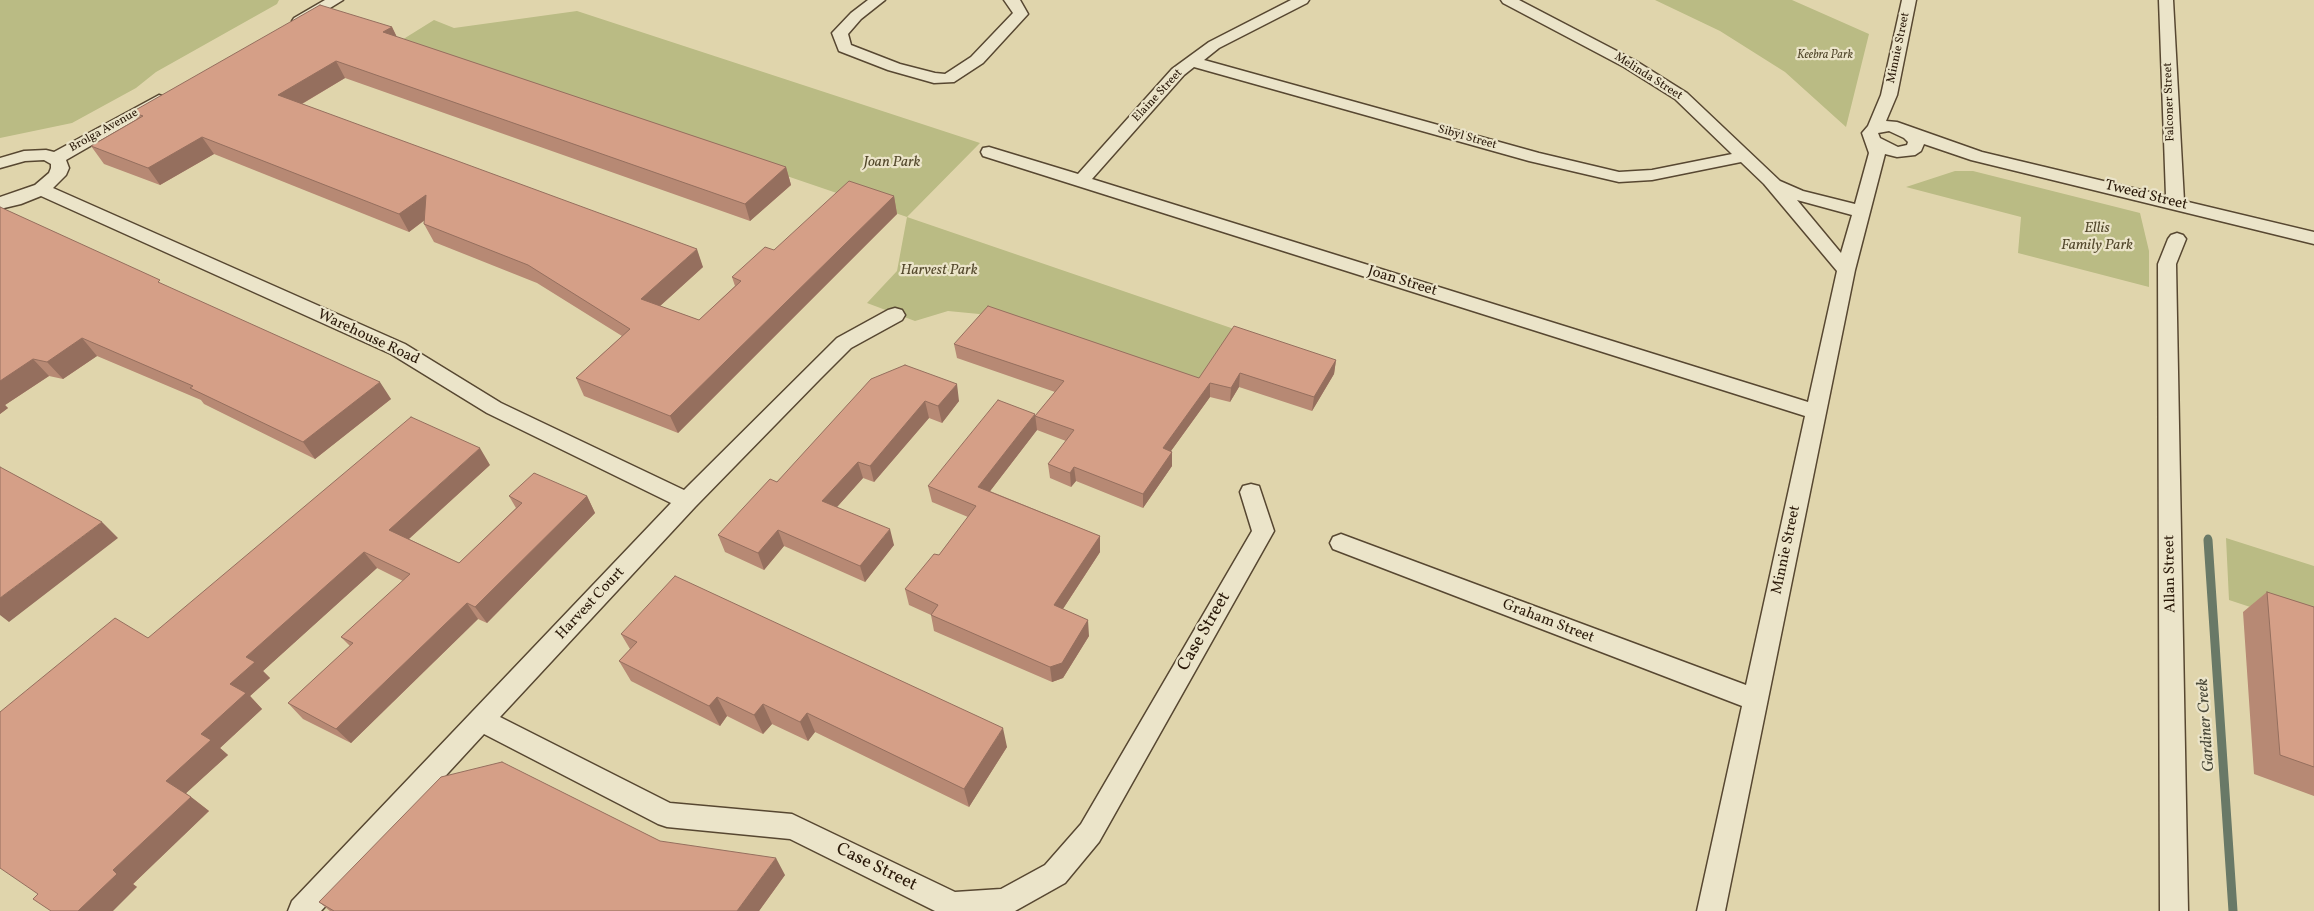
<!DOCTYPE html>
<style>
body{margin:0}
canvas{display:block;background:#e0d5ac}
</style>
<canvas width="2314" height="911"></canvas>
<script>
const g = document.querySelector('canvas').getContext('2d');
g.lineJoin = 'round';
function fillPath(path, color) { g.fillStyle = color; g.fill(path, 'evenodd'); }
const shape = rows => new Path2D(rows.map(r => 'M' + r).join(''));
function trace(path, color, width, dash) { g.strokeStyle = color; g.lineWidth = width; g.lineCap = dash ? 'butt' : 'round'; g.setLineDash(dash || []); g.stroke(path); }
function write(font, color, halo, rows, align = 'center') {
  g.font = font + ' Vollkorn,serif'; g.lineWidth = 4.5; g.setLineDash([]); g.textBaseline = 'middle'; g.strokeStyle = halo; g.fillStyle = color; for (const [text, x, y, turn = 0] of rows) {
    g.save(); g.translate(x, y); g.rotate((+turn || 0) * Math.PI / 180); g.textAlign = isNaN(turn) ? turn : align; if (halo) g.strokeText(text, 0, 0); g.fillText(text, 0, 0); g.restore();
  }
}
const green = shape([
 [0,0,279,0,277,4,156,72,136,88,72,123,0,138],
 [1655,0,1792,0,1869,34,1846,127,1785,72,1720,31],
 [577,11,980,143,907,217,1237,330,1197,390,979,314,948,311,915,321,867,303,897,271,907,217,397,43,434,20,454,28],
 [1955,171,1973,171,2140,213,2149,251,2149,287,2018,253,2021,217,1906,187],
 [2226,538,2314,566,2314,628,2229,600]
]);
const streamFar1 = shape([
 [2208,538,2208,542]
]);
const stream = shape([
 [2208,540,2233,911]
]);
const street = shape([
 [325,0,343,0,304,24,294,24,292,21,294,18,325,0],
 [868,0,885,0,861,19,848,34,851,45,900,64,935,73,945,74,971,57,1013,13,1004,0,1020,0,1028,14,983,63,954,82,934,83,888,70,839,51,832,33,851,13,868,0],
 [1291,0,1309,0,1307,3,1219,48,1204,60,1539,153,1619,172,1652,170,1732,154,1675,99,1624,67,1503,3,1501,0,1519,0,1636,61,1687,93,1780,181,1803,191,1855,204,1869,153,1862,133,1868,126,1881,95,1902,0,1916,0,1897,95,1886,121,1897,122,1982,152,2166,196,2159,0,2173,0,2184,201,2314,232,2314,244,1971,160,1924,144,1921,151,1915,155,1897,157,1885,154,1855,270,1725,911,1697,911,1742,706,1333,549,1330,543,1333,537,1341,534,1349,537,1746,685,1805,416,983,156,981,152,983,148,989,147,1078,174,1172,69,1209,42,1291,0],
 [1194,67,1529,161,1619,182,1652,180,1741,162,1764,184,1837,271,1808,402,1092,179,1184,75,1194,67],
 [1889,131,1904,138,1908,142,1907,145,1898,147,1880,138,1878,133,1889,131],
 [1797,200,1852,215,1841,253,1797,200],
 [159,95,165,97,167,100,165,103,66,160,69,168,66,175,53,188,405,344,501,403,684,490,837,338,888,310,895,308,902,310,905,315,902,320,851,348,820,379,695,507,500,717,670,803,792,814,955,892,1001,889,1045,865,1081,824,1252,531,1240,492,1243,486,1251,484,1259,486,1274,531,1099,842,1065,883,1015,911,935,911,790,839,667,827,658,824,484,734,321,911,288,911,292,901,671,503,487,413,391,354,41,196,21,204,0,209,0,197,35,185,49,173,51,168,51,164,44,160,25,161,0,168,0,158,24,151,46,150,54,152,159,95],
 [2177,233,2183,235,2186,239,2176,264,2188,911,2160,911,2158,264,2168,239,2171,235,2177,233]
]);
const wall = shape([
 [392,27,397,37,786,167,791,185,750,221,345,78,302,104,703,267,660,306,699,320,735,286,732,277,774,250,894,196,897,214,678,433,584,396,576,378,622,336,537,283,434,242,424,224,425,220,409,232,214,154,160,185,104,164,91,146,137,119,132,112],
 [0,207,164,285,391,399,315,459,204,404,201,400,97,356,63,379,49,376,5,405,8,408,0,414],
 [954,344,1199,378,1336,360,1334,374,1312,411,1239,387,1230,402,1210,397,1171,451,1172,452,1172,466,1143,508,1076,481,1071,487,1050,478,1048,464,1066,441,1037,430,990,491,1100,536,1100,552,1063,609,1089,636,1063,678,1052,682,934,631,931,615,909,605,905,589,939,555,968,517,932,502,928,486,1035,416,1055,392,957,358],
 [905,365,959,401,942,423,929,418,874,482,863,478,837,507,894,545,865,582,784,546,764,570,725,552,718,535],
 [490,465,409,539,459,563,516,508,509,496,587,496,595,513,487,623,478,619,351,743,303,719,288,703,350,646,341,637,403,581,377,568,263,671,270,678,250,696,262,709,220,748,228,755,186,793,209,811,133,884,137,887,38,894,148,638],
 [2267,592,2314,607,2314,796,2254,774,2243,612],
 [621,634,1007,747,969,807,815,732,808,741,772,724,763,734,727,716,720,726,631,681,619,661,630,649],
 [785,875,759,911,330,911,319,902]
]);
const shadedWall = shape([
 [392,27,400,44,383,32],
 [336,61,345,78,288,112,278,95],
 [202,137,214,154,160,185,148,168],
 [786,167,791,185,750,221,745,204],
 [426,195,435,212,409,232,399,214],
 [894,196,897,214,678,433,670,416],
 [697,249,703,267,649,316,641,299],
 [82,338,97,356,63,379,47,362],
 [33,359,49,376,5,405,8,408,0,414,0,381],
 [1336,360,1334,374,1312,411,1314,397],
 [1240,373,1239,387,1230,402,1231,388],
 [380,382,391,399,315,459,303,442],
 [1210,383,1210,397,1163,462,1163,448],
 [957,384,959,401,942,423,938,406],
 [925,401,929,418,874,482,870,466],
 [1035,414,1037,430,981,503,978,487],
 [480,448,490,465,401,546,389,530],
 [1172,452,1172,466,1143,508,1143,494],
 [858,462,863,478,828,517,822,501],
 [1074,467,1076,481,1071,487,1070,473],
 [587,496,595,513,487,623,475,607],
 [102,522,118,538,9,622,0,615,0,598],
 [890,529,894,545,865,582,860,566],
 [778,530,784,546,764,570,758,553],
 [1100,536,1100,552,1055,621,1054,605],
 [364,552,377,568,263,671,270,678,250,696,262,709,220,748,228,755,184,795,166,781,201,734,246,657],
 [467,603,478,619,351,743,336,729],
 [1088,620,1089,636,1063,678,1052,682,1050,667],
 [717,697,727,716,720,726,709,706],
 [763,704,772,724,763,734,754,715],
 [807,713,815,732,808,741,800,722],
 [1003,728,1007,747,969,807,964,789],
 [191,797,209,811,133,884,137,887,113,911,78,911,113,870],
 [776,858,785,875,759,911,737,911]
]);
const building = shape([
 [320,5,392,27,383,32,786,167,745,204,336,61,278,95,697,249,641,299,699,320,741,281,732,277,765,247,774,250,849,181,894,196,670,416,576,378,630,329,528,265,424,224,426,195,399,214,202,137,148,168,91,146,143,116,132,112,320,5],
 [0,207,160,280,158,282,380,382,303,442,190,388,193,386,82,338,47,362,33,359,0,381,0,207],
 [988,306,1199,378,1234,326,1336,360,1314,397,1240,373,1231,388,1210,383,1163,448,1172,452,1143,494,1074,467,1070,473,1048,464,1074,430,1035,416,1064,381,954,344,988,306],
 [905,365,957,384,938,406,925,401,870,466,858,462,822,501,890,529,860,566,778,530,758,553,718,535,770,479,777,482,871,379,905,365],
 [998,400,1035,414,978,487,1100,536,1054,605,1088,620,1062,663,1050,667,931,615,938,605,905,589,934,554,939,555,976,506,928,486,998,400],
 [411,417,480,448,389,530,459,563,522,503,509,496,534,473,587,496,475,607,467,603,336,729,288,703,353,643,341,637,410,574,364,552,246,657,255,662,230,684,246,693,201,734,211,740,166,781,191,797,113,870,117,874,78,911,51,911,33,899,38,894,0,868,0,712,115,618,148,638,411,417],
 [0,467,102,522,0,598,0,467],
 [675,576,1003,728,964,789,807,713,800,722,763,704,754,715,717,697,709,706,619,661,637,642,621,634,675,576],
 [2267,592,2314,607,2314,767,2280,755,2267,592],
 [502,762,660,841,776,858,737,911,334,911,319,902,441,777,502,762]
]);
const farStreetnames = [
 ["Minnie Street",1899,48,-78],
 ["Melinda Street",1648,77,32],
 ["Elaine Street",1158,96,-47],
 ["Falconer Street",2170,102,-92],
 ["Brolga Avenue",104,131,-29],
 ["Sibyl Street",1467,138,16]
];
const farParknames = [
 ["Keebra Park",1825,56]
];
const parkNames = [
 ["Joan Park",892,163],
 ["Ellis",2097,229],
 ["Family Park",2097,246],
 ["Harvest Park",939,271]
];
const streetNames = [
 ["Tweed Street",2146,196,14],
 ["Joan Street",1402,282,17],
 ["Warehouse Road",368,338,25],
 ["Minnie Street",1787,550,-78],
 ["Allan Street",2171,574,-91],
 ["Harvest Court",591,604,-47],
 ["Graham Street",1548,622,21]
];
const waterNames = [
 ["Gardiner Creek",2207,725,-94]
];
const nearStreetnames = [
 ["Case Street",1205,632,-60],
 ["Case Street",876,868,26]
];
fillPath(green, '#babb84');
trace(streamFar1, '#697967', 7);
trace(stream, '#697967', 9);
trace(street, '#574731', 3);
fillPath(street, '#ebe4c9');
fillPath(wall, '#b78974');
fillPath(shadedWall, '#956f5e');
fillPath(building, '#d59f87');
trace(building, '#956f5e', 1);
write('12px', '#291808', '#ebe4c9', farStreetnames);
write('italic 12px', '#54492d', '#ebe4c9', farParknames);
write('italic 15px', '#54492d', '#ebe4c9', parkNames);
write('15px', '#291808', '#ebe4c9', streetNames);
write('italic 16px', '#494838', '#ebe4c9', waterNames);
write('18px', '#291808', '#ebe4c9', nearStreetnames);
</script>
